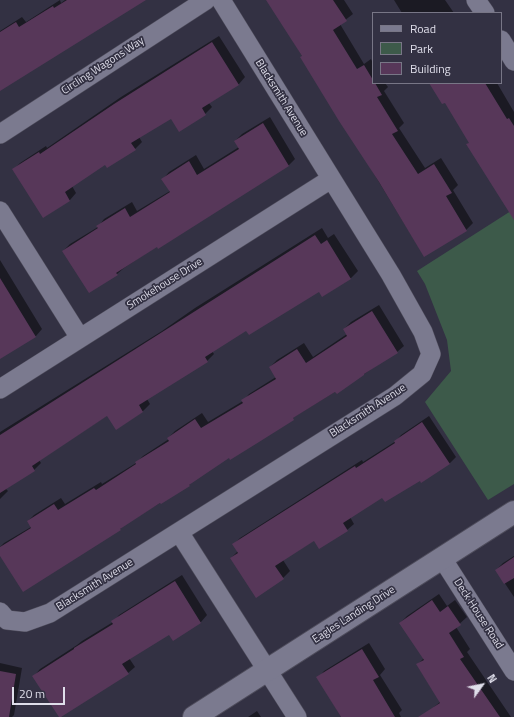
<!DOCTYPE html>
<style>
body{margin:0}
#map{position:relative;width:514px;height:717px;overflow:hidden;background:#333143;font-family:"Titillium Web",sans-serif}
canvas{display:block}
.legend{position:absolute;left:372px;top:12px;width:130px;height:72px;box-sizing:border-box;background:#333143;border:1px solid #787686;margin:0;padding:5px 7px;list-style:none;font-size:12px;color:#dfdeea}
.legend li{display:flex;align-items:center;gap:8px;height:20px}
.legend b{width:20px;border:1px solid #787686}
.north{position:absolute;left:462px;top:665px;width:40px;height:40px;-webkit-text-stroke:3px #333143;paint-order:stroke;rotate:57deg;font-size:11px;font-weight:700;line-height:16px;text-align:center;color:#dfdeea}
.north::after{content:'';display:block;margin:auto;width:14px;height:18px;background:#dfdeea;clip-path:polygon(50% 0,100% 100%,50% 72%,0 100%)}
.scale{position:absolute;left:12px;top:687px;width:53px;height:18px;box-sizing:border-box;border:2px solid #dfdeea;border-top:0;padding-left:5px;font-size:12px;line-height:14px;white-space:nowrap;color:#dfdeea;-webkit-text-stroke:3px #333143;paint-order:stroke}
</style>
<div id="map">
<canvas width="514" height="717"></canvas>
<ul class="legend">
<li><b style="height:5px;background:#7b7a8f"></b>Road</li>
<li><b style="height:11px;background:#3d5a4a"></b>Park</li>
<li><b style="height:11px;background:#573759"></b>Building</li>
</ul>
<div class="north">N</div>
<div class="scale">20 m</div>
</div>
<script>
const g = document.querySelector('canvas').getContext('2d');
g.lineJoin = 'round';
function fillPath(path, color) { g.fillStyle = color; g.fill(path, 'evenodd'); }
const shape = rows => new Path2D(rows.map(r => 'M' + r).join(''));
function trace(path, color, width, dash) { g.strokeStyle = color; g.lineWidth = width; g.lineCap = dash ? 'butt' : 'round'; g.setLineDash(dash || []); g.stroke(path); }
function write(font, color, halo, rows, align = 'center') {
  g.font = font + ' "Titillium Web",sans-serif'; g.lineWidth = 3.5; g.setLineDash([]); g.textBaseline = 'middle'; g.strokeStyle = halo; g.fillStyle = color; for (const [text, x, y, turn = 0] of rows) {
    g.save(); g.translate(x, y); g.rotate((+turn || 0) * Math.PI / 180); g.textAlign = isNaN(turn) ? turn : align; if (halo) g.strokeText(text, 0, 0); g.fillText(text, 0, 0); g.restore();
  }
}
const green = shape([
 [514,209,514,484,488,500,425,402,451,371,447,340,425,284,417,271]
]);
const shadow = shape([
 [60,0,61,3,65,0,143,0,0,90,0,31,22,17,26,22],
 [268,0,344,0,353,14,340,24,364,64,371,59,373,63,373,83,385,83,388,87,384,91,404,123,399,128,425,168,441,158,458,185,453,190,473,223,466,230,424,256],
 [394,0,445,0,454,13,402,13],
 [219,36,245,77,239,84,209,103,212,107,205,114,171,117,139,137,142,142,135,149,105,164,72,186,76,193,70,200,44,217,14,169,20,163,46,146,47,148,121,97],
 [430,83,497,83,514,112,514,201,470,142,445,101],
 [270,117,295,159,289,165,157,246,124,268,117,274,63,251,70,244,98,227,104,219,132,202,137,211,170,191,163,179,169,172,196,155,204,169,239,147,235,141,242,134],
 [322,228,328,238,334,234,358,271,351,278,323,296,319,290,246,330,212,351,214,354,207,361,147,399,150,404,143,411,116,428,108,415,39,460,41,463,34,470,6,489,8,491,0,499,0,432,162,331,195,308],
 [0,260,42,329,36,336,0,358],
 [379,305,404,346,397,352,364,374,229,457,194,480,189,485,126,524,120,529,0,554,0,547,4,543,31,527,28,521,34,515,61,498,65,504,101,482,102,484,136,463,143,456,169,439,168,438,175,431,202,413,208,422,243,401,249,394,276,377,270,367,277,360,304,343,313,357,347,334,344,329,351,322],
 [429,416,456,457,449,464,420,479,383,496,350,517,354,524,347,530,315,540,283,560,290,571,283,578,256,596,231,558,238,551,234,544,240,538,362,460,363,462,396,441,401,435],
 [514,556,514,597,496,570,503,563],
 [182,575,207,615,201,622,173,639,170,633,129,658,135,667,128,673,34,676,40,669,77,645,82,641,113,622,119,615],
 [439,594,447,606,455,600,467,617,456,627,470,649,467,652,511,717,440,717,434,707,440,702,417,665,424,658,400,623,407,616],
 [369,643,385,669,380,675,402,710,399,713,401,717,341,717,318,678,324,671],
 [0,663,22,668,14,715,12,717,0,717],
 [257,711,261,717,248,717]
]);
const building = shape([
 [67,0,146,0,0,91,0,32,16,22,19,27,53,6,54,8],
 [266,0,333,0,347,21,333,30,357,69,364,65,373,80,373,83,375,83,382,95,377,97,398,131,392,134,418,174,434,164,452,193,446,196,467,231,424,257,379,182,339,121,300,57,302,56],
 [212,42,239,85,202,108,206,115,179,132,171,119,131,143,136,150,107,168,105,165,65,192,70,201,43,218,12,169,39,152,40,154,114,104],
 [429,83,485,83,507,119,509,118,514,126,514,220,466,144,469,143,445,103,442,104],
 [263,123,289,166,158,249,157,247,116,273,118,275,89,293,62,251,98,228,96,226,125,208,130,217,170,192,161,179,189,161,197,175,239,149,234,141],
 [315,235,321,244,327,240,351,279,322,297,319,292,249,335,246,331,205,357,208,362,139,405,143,412,116,430,107,416,32,466,35,471,0,493,0,435],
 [0,278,36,337,0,359],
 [372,311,398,353,364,374,364,375,337,394,335,392,293,418,294,420,259,442,230,460,229,458,189,485,190,486,161,504,160,503,120,529,121,530,23,592,0,556,0,547,31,528,27,521,54,504,58,510,94,488,96,490,136,464,135,462,169,441,167,438,195,419,201,428,243,403,241,400,276,379,269,367,297,349,306,363,347,336,343,329],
 [422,422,450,464,421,483,420,481,385,502,382,498,343,523,348,531,319,549,314,541,275,566,284,579,256,598,230,558,238,553,232,544,355,466,356,468,395,443,394,441],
 [514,557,514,578,504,584,495,570],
 [175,581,201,623,173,641,169,635,122,664,129,674,61,717,59,717,32,676,74,649,74,648,113,624,111,621],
 [432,600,440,612,448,606,461,625,449,633,464,657,460,659,500,717,418,717,440,703,416,664,424,660,399,623],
 [362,649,379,677,373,680,395,717,341,717,316,677],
 [0,671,16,674,9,717,0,717]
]);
const minor = shape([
 [476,0,485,13],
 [501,40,514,61],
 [0,134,206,0],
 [0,211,80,338],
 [0,389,331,179],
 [179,532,297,717],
 [442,558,514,671],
 [0,612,7,620,25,622,50,613,395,396,422,374,431,354,423,332,391,275,221,0]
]);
const tertiary = shape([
 [194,717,514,512]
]);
const streetNames = [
 ["Circling Wagons Way",103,66,-33],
 ["Blacksmith Avenue",281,98,58],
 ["Smokehouse Drive",165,284,-32],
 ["Blacksmith Avenue",368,411,-33],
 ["Blacksmith Avenue",95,585,-32],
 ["Deck House Road",478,614,57],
 ["Eagles Landing Drive",354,615,-33]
];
fillPath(green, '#3d5a4a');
fillPath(shadow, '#0007');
fillPath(building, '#573759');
trace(minor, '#4e4c5b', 20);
trace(tertiary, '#4e4c5b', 24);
trace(minor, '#7b7a8f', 19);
trace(tertiary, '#7b7a8f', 22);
write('11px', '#dfdeea', '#333143', streetNames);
</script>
